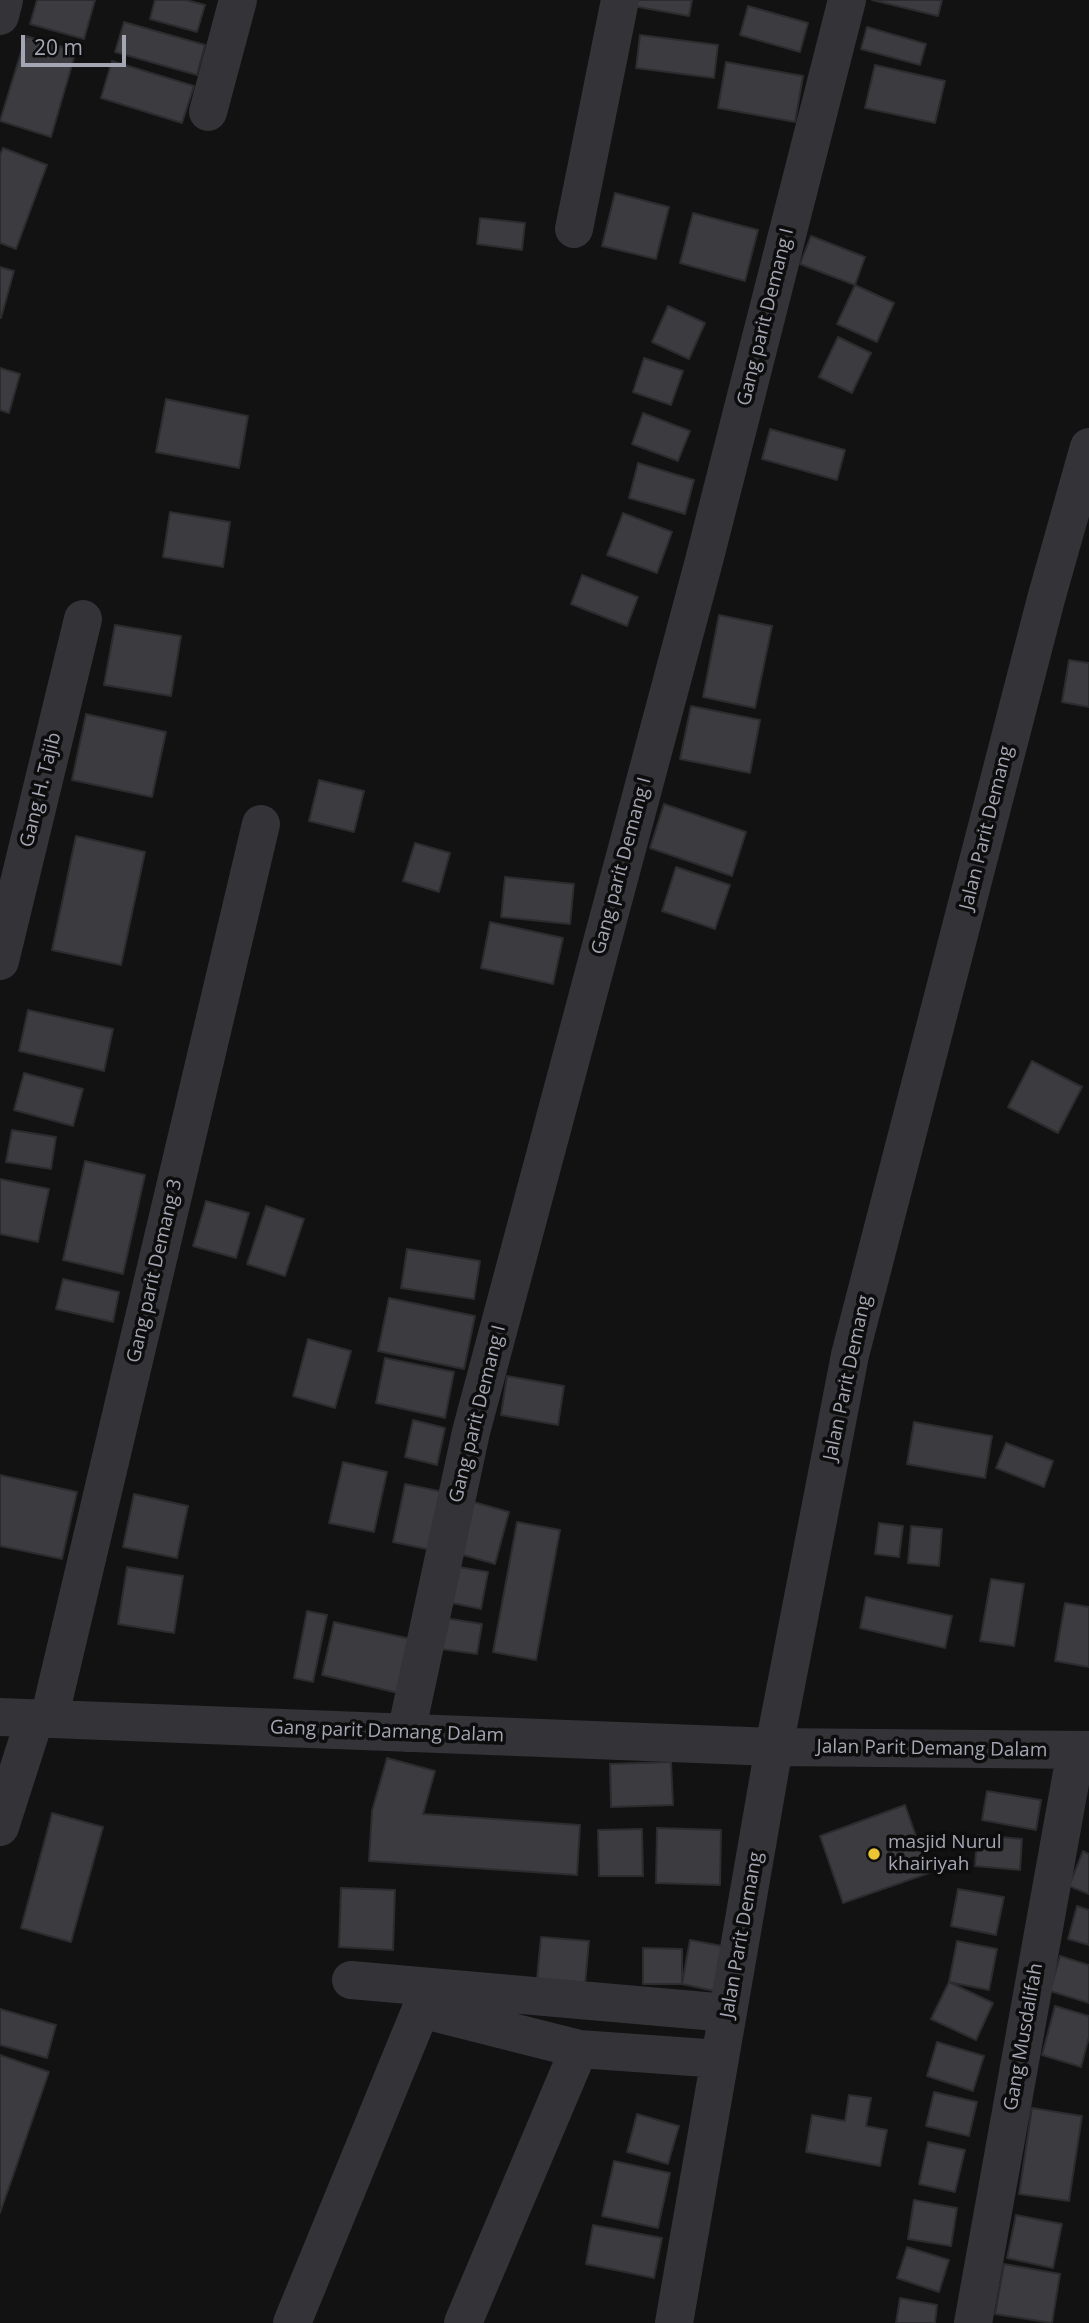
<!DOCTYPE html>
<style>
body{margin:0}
#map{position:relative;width:1089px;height:2323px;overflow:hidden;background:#121213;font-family:"Open Sans",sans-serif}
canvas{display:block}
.scale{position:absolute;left:21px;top:35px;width:105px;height:32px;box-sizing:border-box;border:4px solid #a4a6b3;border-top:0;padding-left:9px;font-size:21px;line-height:24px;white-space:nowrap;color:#a4a6b3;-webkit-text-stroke:5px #0d0d0e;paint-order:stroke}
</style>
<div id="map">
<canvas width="1089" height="2323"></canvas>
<div class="scale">20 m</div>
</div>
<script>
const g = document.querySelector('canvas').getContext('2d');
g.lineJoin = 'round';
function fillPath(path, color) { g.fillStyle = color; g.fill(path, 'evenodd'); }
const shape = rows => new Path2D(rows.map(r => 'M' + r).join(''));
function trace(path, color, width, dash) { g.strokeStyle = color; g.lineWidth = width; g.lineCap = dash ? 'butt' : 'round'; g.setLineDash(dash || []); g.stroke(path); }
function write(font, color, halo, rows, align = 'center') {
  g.font = font + ' "Open Sans",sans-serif'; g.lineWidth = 7; g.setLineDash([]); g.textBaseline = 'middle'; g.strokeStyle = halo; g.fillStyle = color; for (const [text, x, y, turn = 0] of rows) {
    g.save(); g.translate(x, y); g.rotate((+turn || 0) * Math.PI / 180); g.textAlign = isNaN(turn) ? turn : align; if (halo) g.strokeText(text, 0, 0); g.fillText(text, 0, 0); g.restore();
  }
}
const building = shape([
 [37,0,95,0,84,39,30,24,37,0],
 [155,0,186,0,205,5,197,32,150,19,155,0],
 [621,0,692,0,689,16,621,4,621,0],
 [872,0,942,0,938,16,872,0],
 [748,6,808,23,800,52,740,35,748,6],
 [124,22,205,45,197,75,115,52,124,22],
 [867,27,926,44,920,65,861,49,867,27],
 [640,35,718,45,714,78,636,68,640,35],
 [26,36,76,51,51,137,0,121,26,36],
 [112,61,194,86,182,123,101,98,112,61],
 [726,62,803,76,795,122,718,108,726,62],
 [875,65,945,81,935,123,865,108,875,65],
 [3,148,47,165,16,249,0,243,0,155,3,148],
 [615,193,669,207,656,259,602,246,615,193],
 [693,213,758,230,745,281,680,263,693,213],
 [480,218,525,223,522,250,477,244,480,218],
 [811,236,865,257,855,285,800,264,811,236],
 [0,267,14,271,1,318,0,318,0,267],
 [855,285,894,303,877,342,837,324,855,285],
 [668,306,705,323,689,359,652,342,668,306],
 [838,337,871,353,852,393,819,377,838,337],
 [644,358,683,371,671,405,633,392,644,358],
 [0,368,20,374,9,413,0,410,0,368],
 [166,399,248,416,239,468,156,452,166,399],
 [643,413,690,431,678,461,632,444,643,413],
 [770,429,845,450,837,480,762,459,770,429],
 [638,463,694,480,685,514,629,498,638,463],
 [170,512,230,522,223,567,163,557,170,512],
 [623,513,672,532,657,573,607,555,623,513],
 [582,575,638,597,627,626,571,604,582,575],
 [719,615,772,626,755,708,703,697,719,615],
 [115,625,181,636,171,696,104,685,115,625],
 [1069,660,1089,663,1089,707,1062,702,1069,660],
 [691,706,760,720,750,773,680,759,691,706],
 [86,714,166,732,152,797,72,780,86,714],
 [319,780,364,791,354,832,309,821,319,780],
 [664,804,746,832,732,876,650,848,664,804],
 [76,836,145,852,121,965,52,950,76,836],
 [415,843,450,853,439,892,403,881,415,843],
 [676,867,730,885,715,929,662,911,676,867],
 [505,877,574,884,570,924,501,917,505,877],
 [490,922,563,938,553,984,481,968,490,922],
 [28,1010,113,1029,104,1071,19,1051,28,1010],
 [1032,1061,1082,1087,1058,1133,1008,1107,1032,1061],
 [24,1073,83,1089,73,1126,14,1110,24,1073],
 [12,1130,56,1137,51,1169,6,1162,12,1130],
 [85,1161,145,1175,123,1274,63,1260,85,1161],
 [0,1179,49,1189,38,1242,0,1234,0,1179],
 [206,1201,249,1213,236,1258,193,1246,206,1201],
 [266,1206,304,1219,285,1276,247,1264,266,1206],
 [407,1249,480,1261,474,1299,401,1288,407,1249],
 [63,1279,119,1292,113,1322,56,1309,63,1279],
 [389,1298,475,1316,464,1369,378,1351,389,1298],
 [308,1339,351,1351,335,1408,293,1396,308,1339],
 [385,1358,454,1372,445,1418,376,1403,385,1358],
 [507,1376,564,1386,558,1425,501,1415,507,1376],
 [413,1420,445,1428,437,1465,405,1457,413,1420],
 [914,1422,992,1436,985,1478,907,1464,914,1422],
 [1006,1443,1053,1461,1044,1487,996,1468,1006,1443],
 [343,1462,387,1472,374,1532,329,1523,343,1462],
 [0,1475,77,1492,62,1559,0,1546,0,1475],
 [405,1484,453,1494,441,1552,393,1542,405,1484],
 [134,1494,188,1506,177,1558,123,1547,134,1494],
 [463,1499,509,1512,495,1564,449,1551,463,1499],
 [517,1522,560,1530,536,1660,493,1652,517,1522],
 [879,1523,903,1526,899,1557,875,1554,879,1523],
 [911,1526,942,1529,939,1566,908,1563,911,1526],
 [127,1567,183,1576,174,1633,118,1624,127,1567],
 [459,1567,488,1572,481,1609,452,1603,459,1567],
 [991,1579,1024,1584,1014,1646,980,1641,991,1579],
 [866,1597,952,1616,945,1648,860,1628,866,1597],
 [1065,1603,1089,1607,1089,1667,1055,1661,1065,1603],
 [307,1611,327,1615,313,1682,294,1678,307,1611],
 [439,1617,482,1624,477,1654,434,1648,439,1617],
 [334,1622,411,1639,398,1693,322,1675,334,1622],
 [387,1758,435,1771,423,1814,580,1825,577,1875,369,1861,372,1811,387,1758],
 [671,1762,673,1805,611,1807,610,1764,671,1762],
 [987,1791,1041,1800,1036,1830,982,1820,987,1791],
 [905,1805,929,1873,843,1903,820,1836,905,1805],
 [52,1813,103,1827,71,1942,21,1928,52,1813],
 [657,1828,721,1830,720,1885,656,1883,657,1828],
 [642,1829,643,1876,599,1876,598,1830,642,1829],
 [977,1835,1022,1839,1020,1870,975,1866,977,1835],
 [1083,1851,1089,1854,1089,1894,1069,1886,1083,1851],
 [341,1888,395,1890,393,1950,339,1947,341,1888],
 [958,1889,1004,1897,996,1935,951,1926,958,1889],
 [1077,1906,1089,1910,1089,1945,1068,1939,1077,1906],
 [541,1937,589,1941,585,1985,537,1979,541,1937],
 [690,1940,722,1946,714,1991,682,1984,690,1940],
 [957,1941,997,1949,989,1990,949,1982,957,1941],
 [643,1948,682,1949,682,1984,643,1984,643,1948],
 [1060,1956,1089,1965,1089,2003,1050,1991,1060,1956],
 [949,1982,993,2003,976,2040,931,2019,949,1982],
 [1055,2006,1089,2016,1089,2037,1081,2067,1042,2055,1055,2006],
 [0,2009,56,2025,47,2058,0,2045,0,2009],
 [937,2042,984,2056,973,2091,927,2076,937,2042],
 [0,2055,49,2072,0,2213,0,2055],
 [934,2092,977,2102,969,2136,926,2126,934,2092],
 [849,2095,871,2098,866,2126,887,2130,880,2166,806,2152,812,2115,845,2121,849,2095],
 [1032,2108,1082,2116,1069,2201,1019,2194,1032,2108],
 [637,2114,679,2126,668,2164,627,2152,637,2114],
 [928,2142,965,2150,955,2192,919,2184,928,2142],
 [614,2161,670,2173,658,2228,602,2216,614,2161],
 [914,2200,957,2208,951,2246,908,2239,914,2200],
 [1016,2215,1062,2224,1053,2268,1007,2258,1016,2215],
 [593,2225,662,2238,654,2278,586,2264,593,2225],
 [907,2247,949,2260,939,2292,897,2278,907,2247],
 [1004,2264,1060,2274,1052,2323,995,2314,1004,2264],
 [900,2298,937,2305,935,2323,896,2323,900,2298]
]);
const minor = shape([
 [0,16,4,0],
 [208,112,238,0],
 [574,229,620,0],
 [0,961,83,619],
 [0,1717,774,1747,1089,1750],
 [49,1719,261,824],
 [406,1733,471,1432,705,557,847,0],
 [0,1827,35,1718],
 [351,1980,728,2013],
 [292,2323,421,2009,579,2049],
 [463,2323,579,2049,720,2059],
 [674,2323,774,1747,850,1355,1046,599,1089,447],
 [973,2323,1076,1750]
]);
const markers = [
 [874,1854,7,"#ebc632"]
];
const streetNames = [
 ["Gang parit Demang I",766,317,-76],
 ["Gang H. Tajib",41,790,-76],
 ["Jalan Parit Demang",987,828,-76],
 ["Gang parit Demang I",622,866,-75],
 ["Gang parit Demang 3",155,1271,-77],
 ["Jalan Parit Demang",848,1378,-78],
 ["Gang parit Demang I",478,1414,-76],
 ["Gang parit Damang Dalam",387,1732,2],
 ["Jalan Parit Demang Dalam",932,1749,1],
 ["Jalan Parit Demang",742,1935,-80],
 ["Gang Musdalifah",1024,2037,-80]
];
const poiNames = [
 ["masjid Nurul",888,1843],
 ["khairiyah",888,1865]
];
fillPath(building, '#3c3c40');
trace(building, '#2c2c2f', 2);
trace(minor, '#333338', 38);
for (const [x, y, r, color] of markers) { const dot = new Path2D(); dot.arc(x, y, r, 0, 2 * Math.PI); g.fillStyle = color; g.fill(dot); trace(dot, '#0d0d0e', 2.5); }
write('19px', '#a4a6b3', '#0d0d0e', streetNames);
write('19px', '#a4a6b3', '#0d0d0e', poiNames, 'left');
</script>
